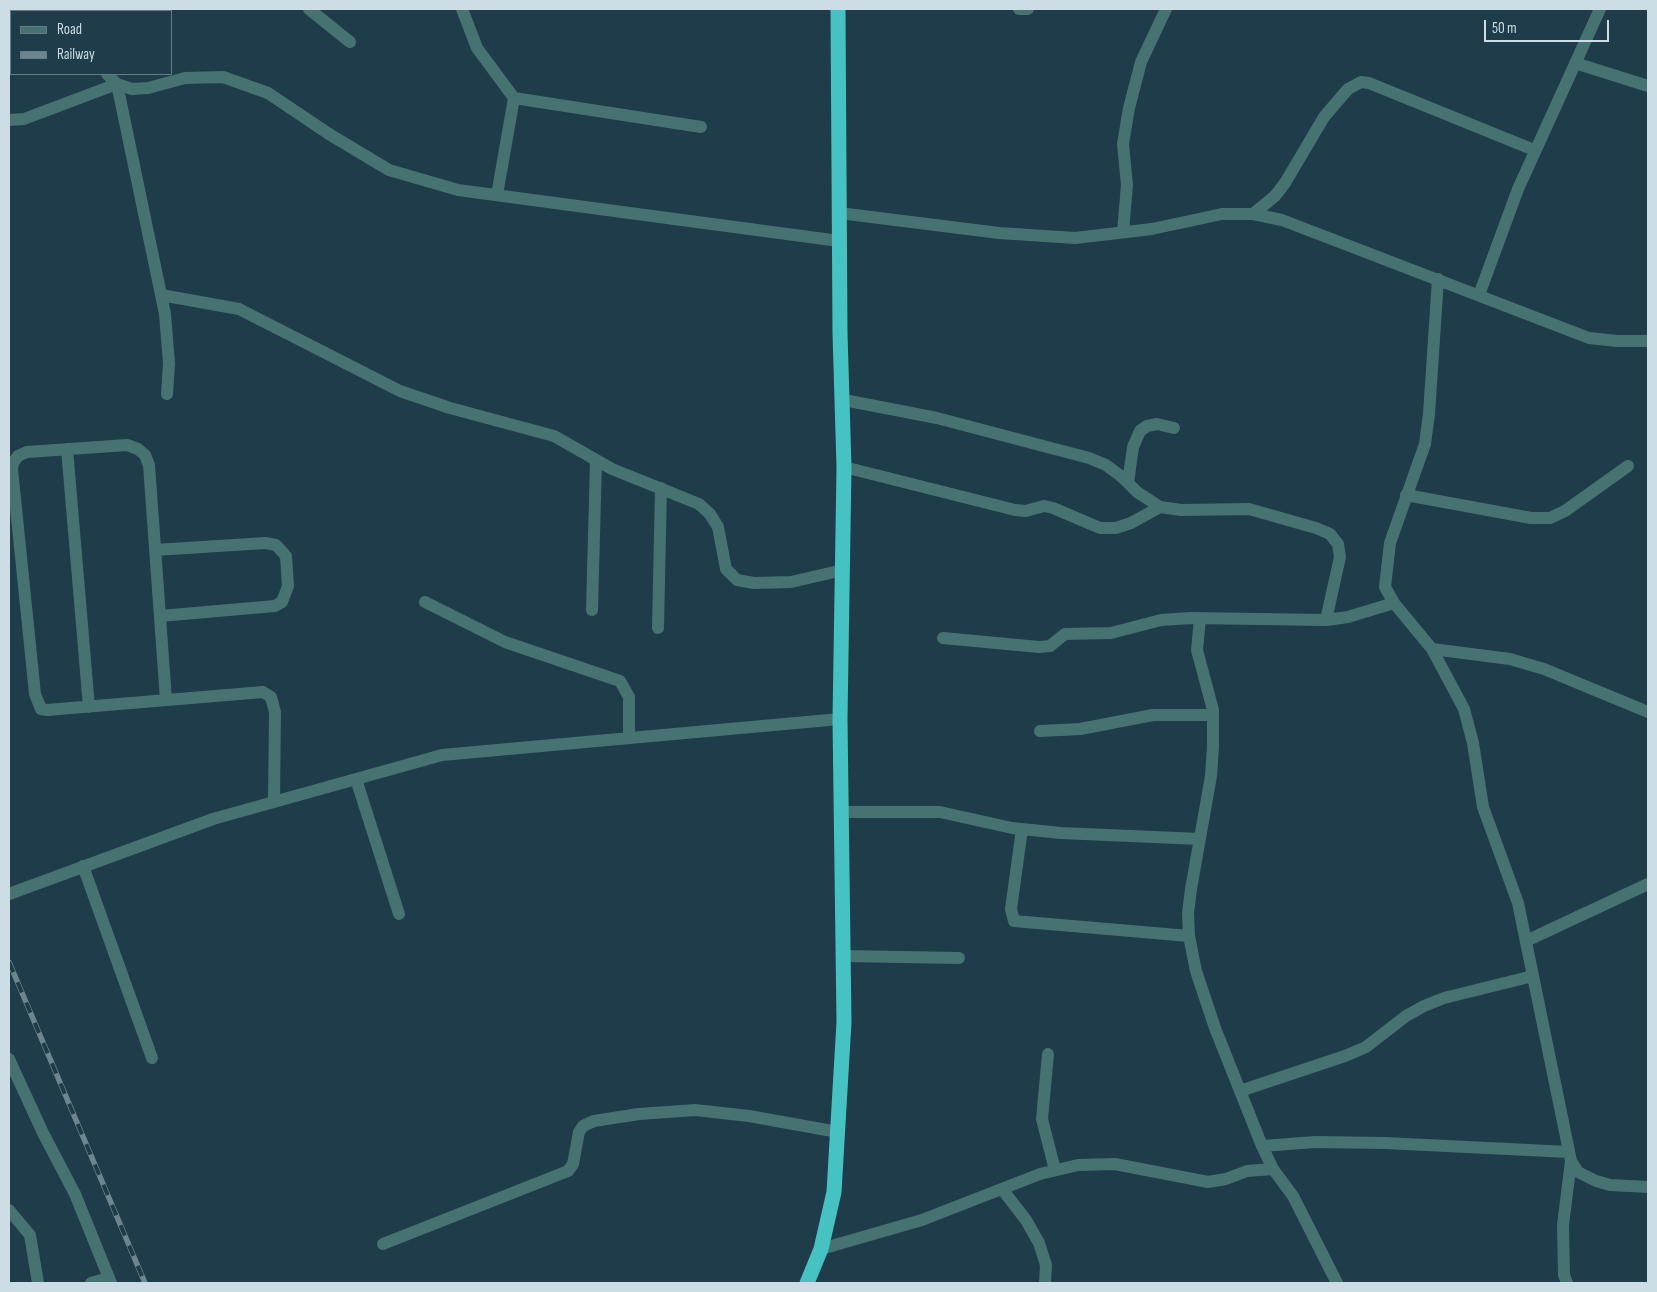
<!DOCTYPE html>
<style>
body{margin:0}
#map{position:relative;width:1657px;height:1292px;overflow:hidden;background:#1e3c49;font-family:"Sofia Sans Condensed",sans-serif}
canvas{display:block}
.frame{position:absolute;inset:0;border:10px solid #ccdde5;pointer-events:none}
.legend{position:absolute;left:10px;top:10px;width:162px;height:65px;box-sizing:border-box;background:#1e3c49;border:1px solid #647c87;margin:0;padding:6px 9px;list-style:none;font-size:15px;color:#ccdde5}
.legend li{display:flex;align-items:center;gap:10px;height:25px}
.legend b{width:25px;border:1px solid #647c87}
.scale{position:absolute;left:1484px;top:20px;width:125px;height:22px;box-sizing:border-box;border:2px solid #ccdde5;border-top:0;padding-left:6px;font-size:15px;line-height:18px;white-space:nowrap;color:#ccdde5;-webkit-text-stroke:4px #1e3c49;paint-order:stroke}
</style>
<div id="map">
<canvas width="1657" height="1292"></canvas>
<div class="frame"></div>
<ul class="legend">
<li><b style="height:6px;background:#477272"></b>Road</li>
<li><b style="height:6px;background:#6d858f"></b>Railway</li>
</ul>
<div class="scale">50 m</div>
</div>
<script>
const g = document.querySelector('canvas').getContext('2d');
g.lineJoin = 'round';
const shape = rows => new Path2D(rows.map(r => 'M' + r).join(''));
function trace(path, color, width, dash) { g.strokeStyle = color; g.lineWidth = width; g.lineCap = dash ? 'butt' : 'round'; g.setLineDash(dash || []); g.stroke(path); }
const minor = shape([
 [77,9,78,11],
 [309,9,350,42],
 [462,9,477,48,514,98,497,195],
 [1019,9,1028,9],
 [1575,63,1648,86],
 [107,74,117,84,132,89,148,88,185,78,223,77,268,93,329,134,389,170,458,190,839,241],
 [514,98,701,127],
 [9,120,24,119,117,84,165,314,169,363,167,394],
 [839,213,999,233,1075,238,1152,229,1222,214,1253,214,1282,220,1589,338,1617,341,1648,341],
 [1253,214,1275,196,1285,183,1324,117,1348,89,1361,82,1369,83,1534,150],
 [1123,232,1127,185,1123,144,1129,108,1141,62,1166,9],
 [1438,279,1429,414,1425,444,1390,543,1385,587,1394,603,1432,649,1464,709,1473,743,1483,807,1518,903,1571,1161,1578,1172,1596,1181,1610,1185,1648,1187],
 [161,295,239,309,400,391,450,408,554,436,612,469,699,504,710,514,718,527,726,569,737,580,754,583,791,582,843,570],
 [1479,295,1518,189,1600,9],
 [844,400,937,418,1089,458,1106,465,1122,477,1137,492,1160,507,1181,510,1249,509,1316,528,1330,534,1338,544,1340,557,1326,620],
 [67,449,89,707],
 [844,467,1015,510,1026,511,1044,506,1053,508,1100,528,1116,528,1131,523,1160,507],
 [1128,483,1133,447,1140,431,1147,426,1157,424,1174,428],
 [1406,495,1531,518,1550,518,1565,511,1628,466],
 [155,550,265,543,276,545,286,556,288,586,282,602,275,606,160,616],
 [425,602,505,642,620,681,629,697,629,738],
 [592,610,596,461],
 [658,628,661,488],
 [943,638,1039,647,1050,646,1065,634,1111,633,1161,620,1191,618,1326,620,1348,617,1394,603],
 [1432,649,1510,659,1544,669,1648,712],
 [166,700,149,465,145,455,138,449,127,445,27,452,18,456,13,463,12,469,35,694,41,709,47,710,263,692,271,697,275,712,274,802],
 [1040,731,1080,729,1153,715,1213,715],
 [356,779,399,914],
 [842,812,940,812,1012,828,1061,833,1200,839],
 [1022,829,1011,909,1014,921,1189,936,1196,971,1215,1028,1262,1146,1273,1169,1293,1196,1337,1283],
 [83,866,152,1058],
 [9,894,213,819,442,755,840,719],
 [1189,936,1188,913,1191,889,1211,776,1213,746,1213,710,1197,650,1200,619],
 [1526,941,1648,884],
 [843,956,959,958],
 [1048,1054,1042,1119,1055,1170],
 [9,1059,43,1133,75,1194,111,1283],
 [1240,1091,1345,1056,1366,1047,1406,1016,1424,1006,1444,998,1533,976],
 [1262,1146,1315,1142,1385,1143,1569,1152],
 [1002,1189,1026,1220,1039,1243,1046,1265,1045,1283],
 [9,1210,30,1235,38,1283],
 [383,1244,568,1171,573,1164,579,1132,583,1126,594,1121,639,1114,695,1110,749,1116,838,1132],
 [821,1249,922,1220,1040,1174,1078,1165,1115,1164,1208,1182,1226,1179,1247,1171,1273,1169],
 [91,1283,108,1278],
 [1567,1283,1564,1275,1563,1225,1571,1161]
]);
const highway = shape([
 [807,1283,821,1249,834,1192,844,1022,840,719,844,467,840,333,838,9]
]);
const rail = shape([
 [9,962,145,1283]
]);
trace(minor, '#477272', 12);
trace(highway, '#45c2c1', 15);
trace(rail, '#6d858f', 5.5);
trace(rail, '#1e3c49', 4, [11]);
</script>
